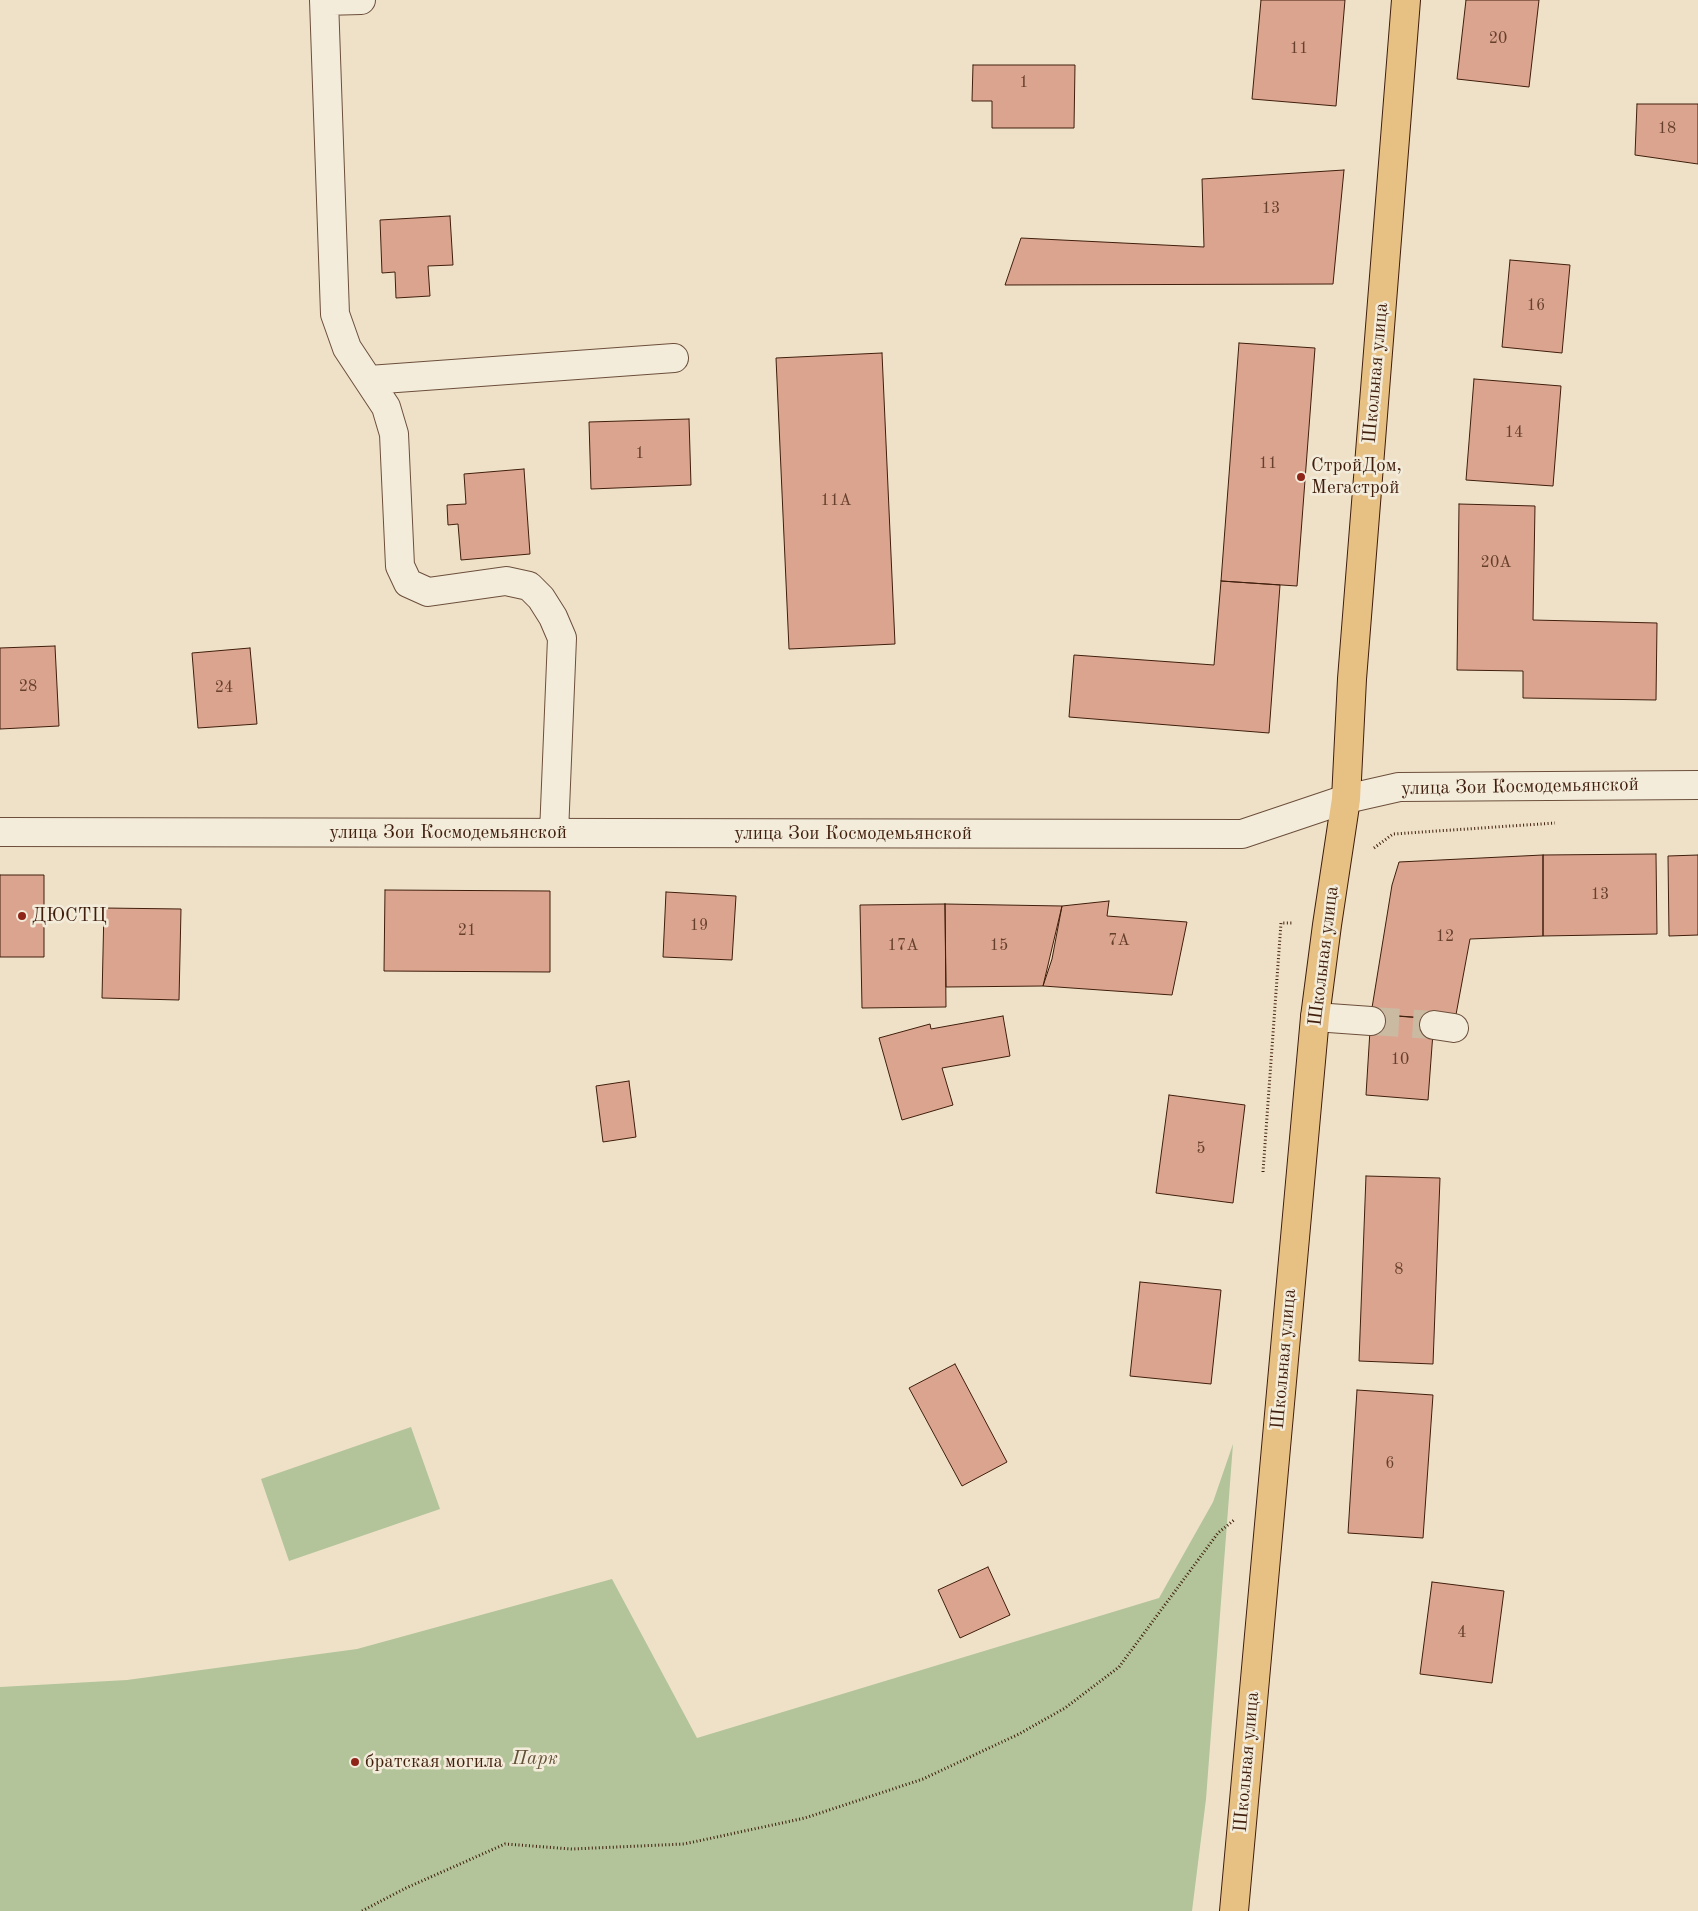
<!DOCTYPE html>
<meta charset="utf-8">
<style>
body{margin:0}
canvas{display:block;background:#eee1c7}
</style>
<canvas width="1698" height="1911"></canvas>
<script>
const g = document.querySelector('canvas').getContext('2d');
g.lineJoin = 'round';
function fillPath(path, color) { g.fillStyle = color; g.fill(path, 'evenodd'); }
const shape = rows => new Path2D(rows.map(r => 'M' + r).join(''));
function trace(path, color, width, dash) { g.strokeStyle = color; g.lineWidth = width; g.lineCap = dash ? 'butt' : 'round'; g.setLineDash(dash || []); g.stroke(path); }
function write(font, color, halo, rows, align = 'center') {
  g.font = font + ' "Old Standard TT",serif'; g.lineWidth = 5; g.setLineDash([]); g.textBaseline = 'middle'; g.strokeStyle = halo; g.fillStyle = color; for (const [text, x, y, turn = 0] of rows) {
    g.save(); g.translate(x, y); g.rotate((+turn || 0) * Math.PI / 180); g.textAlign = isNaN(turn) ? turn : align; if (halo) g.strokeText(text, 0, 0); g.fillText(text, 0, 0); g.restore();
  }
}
const green = shape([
 [411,1427,440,1509,289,1561,261,1479],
 [1233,1444,1206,1799,1192,1911,0,1911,0,1687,127,1680,357,1649,612,1579,697,1738,1159,1598,1213,1502]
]);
const building = shape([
 [1261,0,1345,0,1336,106,1252,99,1261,0],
 [1466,0,1539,0,1529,87,1457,79,1466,0],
 [973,65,1075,65,1074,128,992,128,992,101,972,101,973,65],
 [1637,104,1698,104,1698,164,1635,155,1637,104],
 [1344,170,1333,284,1005,285,1021,238,1204,247,1202,179,1344,170],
 [450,216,453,265,428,266,430,296,396,298,395,272,382,273,380,220,450,216],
 [1510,260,1570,265,1562,353,1502,347,1510,260],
 [1239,343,1315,348,1297,586,1221,581,1239,343],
 [882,353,895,644,789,649,776,358,882,353],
 [1474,379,1561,386,1553,486,1466,480,1474,379],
 [689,419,691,485,591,489,589,422,689,419],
 [524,469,530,554,461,560,458,524,448,525,447,505,466,504,464,474,524,469],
 [1459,504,1535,506,1533,620,1657,623,1656,700,1523,698,1523,671,1457,670,1459,504],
 [1221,581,1280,585,1269,733,1069,717,1074,655,1214,665,1221,581],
 [55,646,59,726,0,729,0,648,55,646],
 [250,648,257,724,198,728,192,653,250,648],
 [1656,854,1657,934,1543,936,1543,855,1656,854],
 [1543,855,1543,936,1470,939,1455,1020,1371,1014,1392,885,1399,862,1543,855],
 [1698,855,1698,935,1669,936,1668,856,1698,855],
 [0,875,44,875,44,957,0,957,0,875],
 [385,890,550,891,550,972,384,971,385,890],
 [666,892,736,896,732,960,663,957,666,892],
 [1109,901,1107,916,1187,922,1172,995,1043,986,1052,959,1062,906,1109,901],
 [945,904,946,1007,862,1008,860,905,945,904],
 [945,904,1062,906,1043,986,946,987,945,904],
 [104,908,181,909,179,1000,102,998,104,908],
 [1371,1014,1434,1019,1428,1100,1366,1095,1371,1014],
 [1003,1016,1010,1056,942,1068,953,1105,902,1120,879,1038,930,1024,931,1029,1003,1016],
 [629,1081,636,1137,603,1142,596,1086,629,1081],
 [1169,1095,1245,1105,1233,1203,1156,1193,1169,1095],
 [1366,1176,1440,1178,1433,1364,1359,1361,1366,1176],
 [1140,1282,1221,1290,1211,1384,1130,1376,1140,1282],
 [955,1364,1007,1462,962,1486,909,1388,955,1364],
 [1357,1390,1433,1395,1423,1538,1348,1533,1357,1390],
 [988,1567,1010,1615,960,1638,938,1590,988,1567],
 [1432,1582,1504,1591,1492,1683,1420,1674,1432,1582]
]);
const minorTunnel = shape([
 [1371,1021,1434,1025]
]);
const path = shape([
 [1374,848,1393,834,1555,823],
 [1263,1172,1281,923,1292,923],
 [362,1911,406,1888,505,1844,572,1849,684,1844,805,1818,923,1779,1019,1734,1065,1708,1119,1667,1218,1533,1234,1520]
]);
const minor = shape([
 [324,0,335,314,347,348,386,407,394,434,400,566,408,583,428,592,506,581,529,586,541,598,553,617,562,638,554,833],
 [324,1,361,0],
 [369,380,674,358],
 [0,832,1242,834,1346,799,1399,787,1698,785],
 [1315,1017,1371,1021],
 [1434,1025,1454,1028]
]);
const major = shape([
 [1234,1911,1315,1017,1327,925,1346,799,1352,679,1406,0]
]);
const markers = [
 [1301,477,5,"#8f2418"],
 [22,916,5,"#8f2418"],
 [355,1762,5,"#8f2418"]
];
const numberNames = [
 ["20",1498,39],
 ["11",1299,49],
 ["1",1024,83],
 ["18",1667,129],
 ["13",1271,209],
 ["16",1536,306],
 ["14",1514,433],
 ["1",640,454],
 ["11",1268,464],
 ["11А",836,501],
 ["20А",1496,563],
 ["28",28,687],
 ["24",224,688],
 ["13",1600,895],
 ["19",699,926],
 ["21",467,931],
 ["12",1445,937],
 ["7А",1119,941],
 ["17А",903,946],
 ["15",999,946],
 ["10",1400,1060],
 ["5",1201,1149],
 ["8",1399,1270],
 ["6",1390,1464],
 ["4",1462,1633]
];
const streetNames = [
 ["Школьная улица",1376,373,-85],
 ["улица Зои Космодемьянской",1520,787,-1],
 ["улица Зои Космодемьянской",448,833],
 ["улица Зои Космодемьянской",853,834],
 ["Школьная улица",1324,956,-83],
 ["Школьная улица",1284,1359,-85],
 ["Школьная улица",1247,1762,-85]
];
const poiNames = [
 ["СтройДом,",1311,466],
 ["Мегастрой",1311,488],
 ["ДЮСТЦ",32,916],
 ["братская могила",365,1762]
];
const parkNames = [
 ["Парк",535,1759]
];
fillPath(green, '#b3c49a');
fillPath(building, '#dba48f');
trace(building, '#401e0c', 1);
trace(minorTunnel, '#cbbaa2', 28, [28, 14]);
trace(minor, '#6c4f3b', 30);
trace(major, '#401e0c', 30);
trace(path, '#401e0c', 3, [1, 2.5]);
trace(minor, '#f4ecdb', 28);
trace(major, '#e7c084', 28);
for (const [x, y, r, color] of markers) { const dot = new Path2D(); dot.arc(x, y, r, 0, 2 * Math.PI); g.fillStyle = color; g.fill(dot); trace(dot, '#f4ecdb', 2); }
write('16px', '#67402d', null, numberNames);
write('19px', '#401e0c', '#f4ecdb', streetNames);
write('19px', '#401e0c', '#f4ecdb', poiNames, 'left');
write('italic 19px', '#625037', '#f4ecdb', parkNames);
</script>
